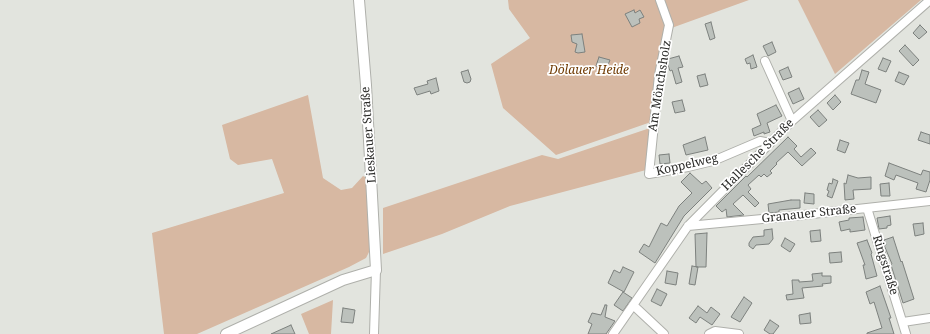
<!DOCTYPE html>
<meta charset="utf-8">
<style>
body{margin:0}
canvas{display:block;background:#e2e4de}
</style>
<canvas width="930" height="334"></canvas>
<script>
const g = document.querySelector('canvas').getContext('2d');
g.lineJoin = 'round';
function fillPath(path, color) { g.fillStyle = color; g.fill(path, 'evenodd'); }
const shape = rows => new Path2D(rows.map(r => 'M' + r).join(''));
function trace(path, color, width, dash) { g.strokeStyle = color; g.lineWidth = width; g.lineCap = dash ? 'butt' : 'round'; g.setLineDash(dash || []); g.stroke(path); }
function write(font, color, halo, rows, align = 'center') {
  g.font = font + ' "Noto Serif",serif'; g.lineWidth = 3.5; g.setLineDash([]); g.textBaseline = 'middle'; g.strokeStyle = halo; g.fillStyle = color; for (const [text, x, y, turn = 0] of rows) {
    g.save(); g.translate(x, y); g.rotate((+turn || 0) * Math.PI / 180); g.textAlign = isNaN(turn) ? turn : align; if (halo) g.strokeText(text, 0, 0); g.fillText(text, 0, 0); g.restore();
  }
}
const green = shape([
 [508,0,749,0,666,30,651,122,556,155,503,108,491,64,530,38,509,9],
 [798,0,921,0,835,74],
 [308,95,323,178,341,190,352,188,363,176,367,178,371,245,369,252,366,258,349,267,197,334,164,334,152,233,284,193,272,159,238,165,230,159,222,125],
 [650,128,646,170,510,206,442,234,383,254,383,208,542,155,558,159],
 [333,300,331,334,309,334,301,314]
]);
const building = shape([
 [634,10,635,13,640,10,644,17,639,19,640,23,632,27,625,14,634,10],
 [711,22,715,38,710,40,705,24,711,22],
 [920,25,927,32,919,39,913,33,920,25],
 [582,34,585,52,578,53,575,52,577,44,572,42,571,35,582,34],
 [772,42,776,52,768,56,763,46,772,42],
 [905,45,919,60,913,66,899,51,905,45],
 [753,55,757,67,751,69,750,63,747,64,745,59,753,55],
 [679,56,683,67,678,68,682,82,676,84,672,70,670,71,667,62,668,59,679,56],
 [599,57,610,60,606,70,596,66,599,57],
 [883,58,891,61,886,72,878,69,883,58],
 [788,67,792,77,783,80,779,71,788,67],
 [468,70,471,79,470,82,467,83,464,82,461,72,468,70],
 [862,70,869,72,865,84,881,90,876,103,851,94,856,80,859,80,862,70],
 [899,72,909,76,904,85,895,81,899,72],
 [705,74,708,85,700,87,697,76,705,74],
 [436,78,439,91,431,94,430,91,417,95,414,88,428,84,427,81,436,78],
 [799,88,804,99,793,104,788,93,799,88],
 [835,95,841,102,833,110,827,103,835,95],
 [682,100,685,111,675,113,672,102,682,100],
 [776,105,782,116,767,123,770,132,764,134,764,132,754,136,752,129,761,125,757,114,776,105],
 [818,110,827,120,819,127,810,117,818,110],
 [921,132,930,135,930,144,918,140,921,132],
 [705,137,708,150,686,155,683,145,705,137],
 [788,137,797,146,794,149,801,157,811,148,816,153,802,166,788,152,776,163,777,164,770,171,772,173,767,177,764,174,761,177,759,175,748,185,751,189,748,192,759,203,755,207,743,195,733,204,744,215,727,217,726,209,722,212,716,206,746,176,747,177,788,137],
 [840,140,849,143,845,153,837,150,840,140],
 [669,154,670,163,660,164,659,155,669,154],
 [889,163,921,175,923,170,930,172,930,180,926,192,916,189,918,183,896,175,894,180,885,176,889,163],
 [690,173,702,184,706,181,712,188,684,216,655,263,639,252,644,244,649,247,661,223,667,226,679,206,692,193,681,182,690,173],
 [848,175,858,178,871,177,871,189,853,190,854,199,845,200,844,183,846,184,848,175],
 [833,179,838,181,832,198,827,196,829,191,827,190,829,183,832,184,833,179],
 [889,183,890,196,881,196,880,184,889,183],
 [805,193,814,194,814,204,804,203,805,193],
 [791,200,800,200,800,208,779,210,779,212,769,213,768,204,791,200],
 [890,216,891,225,887,226,887,228,879,229,877,218,890,216],
 [863,217,865,230,850,232,850,229,841,231,839,222,849,220,849,218,863,217],
 [923,223,924,234,915,236,913,224,923,223],
 [772,229,773,239,769,244,756,245,753,249,749,246,749,243,753,237,764,236,764,230,772,229],
 [820,230,821,241,811,242,810,231,820,230],
 [707,233,706,267,696,267,695,234,707,233],
 [893,237,901,262,902,261,914,299,903,303,891,265,892,264,884,245,886,245,884,240,893,237],
 [785,238,795,244,790,252,781,246,785,238],
 [867,240,872,253,871,254,877,276,866,279,863,265,865,265,857,243,867,240],
 [841,252,842,262,830,263,829,253,841,252],
 [692,266,698,267,695,285,689,284,692,266],
 [623,267,634,272,624,292,608,283,614,270,620,273,623,267],
 [667,271,678,273,676,285,665,283,667,271],
 [822,273,822,276,831,276,831,283,822,284,823,286,802,288,804,298,787,300,786,295,793,294,792,280,799,280,799,282,813,281,812,274,822,273],
 [880,286,891,318,889,318,894,334,867,334,867,333,882,328,874,302,870,304,866,292,880,286],
 [657,289,667,294,661,306,651,301,657,289],
 [623,292,632,298,623,311,614,305,623,292],
 [744,297,752,303,740,322,731,317,744,297],
 [605,305,607,305,605,317,615,321,606,334,588,334,592,324,588,322,592,313,601,315,605,305],
 [698,306,707,313,711,307,720,314,712,325,700,317,696,323,689,318,698,306],
 [343,308,355,310,353,323,341,322,343,308],
 [810,313,811,323,800,324,799,315,810,313],
 [770,320,779,326,773,334,770,334,764,330,770,320],
 [291,325,295,334,271,334,291,325]
]);
const minor = shape([
 [660,0,669,25,659,75,649,174,688,167,713,161,760,141,770,143],
 [765,61,792,121],
 [867,208,906,334],
 [688,226,794,216,930,201],
 [633,305,664,334],
 [903,322,930,318],
 [374,334,376,270],
 [613,334,688,226,792,121,930,0],
 [709,334,715,331,739,334]
]);
const tertiary = shape([
 [226,334,343,280,376,270,366,85,359,0]
]);
const parkNames = [
 ["Dölauer Heide",589,71]
];
const streetNames = [
 ["Am Mönchsholz",660,86,-81],
 ["Lieskauer Straße",369,135,-94],
 ["Hallesche Straße",758,155,-45],
 ["Koppelweg",687,165,-13],
 ["Granauer Straße",809,214,-6],
 ["Ringstraße",885,265,73]
];
fillPath(green, '#d7b8a2');
fillPath(building, '#bcc1bc');
trace(building, '#7d817e', 1);
trace(minor, '#afb0ab', 10);
trace(tertiary, '#afb0ab', 12);
trace(minor, '#fff', 8);
trace(tertiary, '#fff', 10);
write('italic 12px', '#6f3a02', '#fff', parkNames);
write('12px', '#2a2a28', '#fff', streetNames);
</script>
